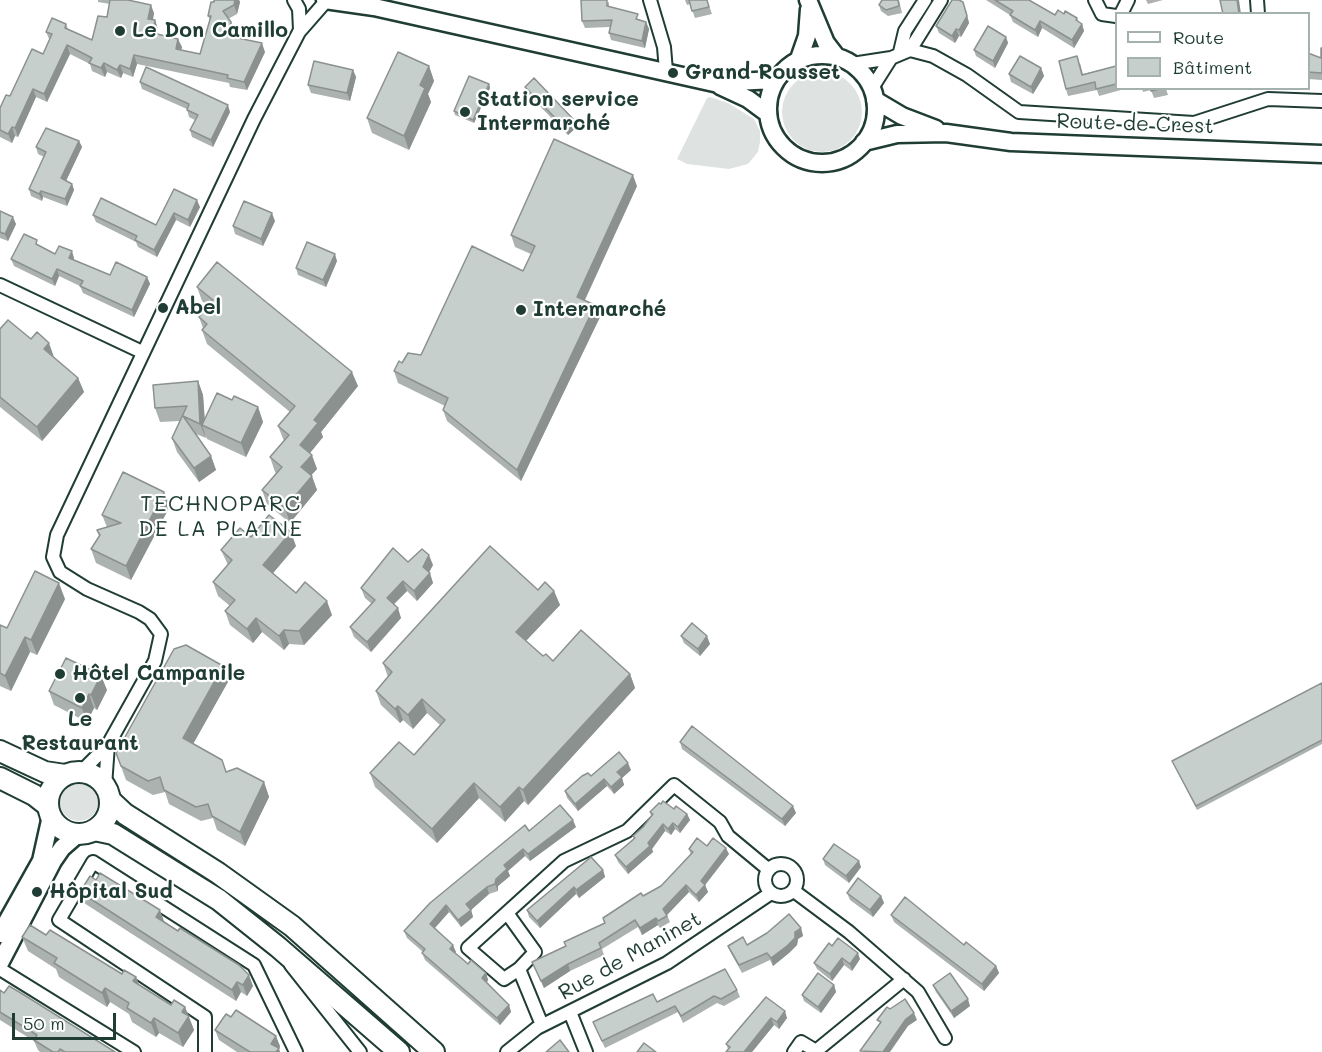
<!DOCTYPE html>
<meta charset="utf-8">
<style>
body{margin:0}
#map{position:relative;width:1322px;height:1052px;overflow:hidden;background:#fff;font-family:Mali,sans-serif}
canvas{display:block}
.legend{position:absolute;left:1115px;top:12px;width:195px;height:78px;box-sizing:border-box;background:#fff;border:2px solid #a5b1ae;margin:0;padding:8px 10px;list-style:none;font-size:18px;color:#1f3d34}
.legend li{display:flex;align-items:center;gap:12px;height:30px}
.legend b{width:30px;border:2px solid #a5b1ae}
.scale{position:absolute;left:12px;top:1013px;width:104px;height:27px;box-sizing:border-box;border:3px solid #1f3d34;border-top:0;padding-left:8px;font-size:18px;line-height:21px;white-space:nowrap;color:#1f3d34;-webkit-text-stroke:4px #fff;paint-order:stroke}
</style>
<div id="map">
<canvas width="1322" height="1052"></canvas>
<ul class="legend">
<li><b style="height:8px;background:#fff"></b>Route</li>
<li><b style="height:16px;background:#c7cfcc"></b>Bâtiment</li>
</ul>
<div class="scale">50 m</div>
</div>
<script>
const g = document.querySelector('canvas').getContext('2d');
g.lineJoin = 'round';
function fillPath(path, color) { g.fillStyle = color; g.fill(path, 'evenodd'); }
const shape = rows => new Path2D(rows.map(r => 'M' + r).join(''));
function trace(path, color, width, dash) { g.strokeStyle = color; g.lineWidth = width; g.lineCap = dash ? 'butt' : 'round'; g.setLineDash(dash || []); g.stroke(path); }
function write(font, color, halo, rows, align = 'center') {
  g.font = font + ' Mali,sans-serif'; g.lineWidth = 4.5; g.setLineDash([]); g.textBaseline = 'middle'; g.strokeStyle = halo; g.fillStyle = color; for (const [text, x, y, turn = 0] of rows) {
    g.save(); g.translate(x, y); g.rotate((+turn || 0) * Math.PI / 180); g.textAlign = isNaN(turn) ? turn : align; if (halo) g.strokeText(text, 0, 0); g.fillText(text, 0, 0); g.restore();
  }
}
const green = shape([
 '782 112a40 40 0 1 1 80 0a40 40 0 1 1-80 0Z',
 [710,97,728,103,754,119,760,131,760,142,758,152,748,164,729,169,687,164,677,159,707,98],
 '60 802a19 19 0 1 1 38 0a19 19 0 1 1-38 0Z'
]);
const street = shape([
 [294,0,299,9,300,30],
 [650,0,664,47,666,71],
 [1095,0,1102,14,1116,16],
 [1257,0,1258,14],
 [1121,14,1128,0],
 [910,50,933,56,967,75,1019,112,1194,123,1268,99,1322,101],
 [900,52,905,31,925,0],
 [852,64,891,58,910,50,941,0],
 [872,88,891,58],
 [0,285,142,352],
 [81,772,108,745,155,661,161,634,150,619,139,612,87,589,60,572,53,557,57,535,254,119,299,32,327,0],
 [105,786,108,745],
 '765 880a16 16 0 1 1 32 0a16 16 0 1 1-32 0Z',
 [794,891,849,932,918,992,945,1038],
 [507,913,535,952,519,969,542,1025],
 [291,965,360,1052],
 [0,969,134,1052],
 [519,969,504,979,468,948,564,861,627,831,674,785,720,822,728,836,769,870],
 [570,1012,586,1052],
 [205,1052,205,1017,59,920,93,862,254,965,296,1052],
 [507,1052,537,1028,667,963,771,893],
 [794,1052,801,1042,816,1051,904,979]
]);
const secondary = shape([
 [325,0,374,7,714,83,775,80],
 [808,0,826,43,836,56],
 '768 109a54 54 0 1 1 108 0a54 54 0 1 1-108 0Z',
 [799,59,807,36,809,9],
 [720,86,748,99,767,113],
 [875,100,902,116,936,129],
 [864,142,897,134,946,133,1011,142,1322,154],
 [0,934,41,861,51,816],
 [0,963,53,861,62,848,78,834]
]);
const primary = shape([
 [0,751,45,772,65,775],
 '48 803a31 31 0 1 1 62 0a31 31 0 1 1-62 0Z',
 [0,778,34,795,48,806],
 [110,800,125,814,218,873,292,926,434,1052],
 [94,830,113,834,219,900,278,947,399,1052]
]);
const wall = shape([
 [98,0,128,0,154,13,153,20,155,20,158,29,157,34,182,47,181,50,200,54,210,20,208,16,214,0,239,0,240,2,237,14,228,19,231,22,234,31,233,37,265,52,247,90,230,87,229,83,137,64,133,77,123,73,121,78,107,72,105,77,92,71,90,64,70,54,47,102,36,97,18,137,15,136,12,143,0,137,0,108,43,54,50,41,46,32,66,24,68,29,92,40,107,17,110,4,98,2],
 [685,0,707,0,712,14,695,18,690,4,687,5],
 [899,0,902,13,888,16,881,11,879,5],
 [986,0,1029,0,1055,15,1064,14,1077,18,1079,22,1082,24,1084,31,1074,48,1042,28,1038,37,1013,22,1010,15],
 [1146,0,1163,0,1148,4],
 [609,2,609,7,641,20,646,22,649,29,645,48,611,40,609,33,610,27,585,28,582,21],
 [966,10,969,23,961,37,959,36,955,43,939,33,936,26],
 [1006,37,1008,43,995,68,976,56,974,50],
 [1322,48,1322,80,1308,79,1308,53,1321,58],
 [1080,63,1083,74,1116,66,1116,88,1128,88,1099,96,1097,90,1068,96,1066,89],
 [429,66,434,81,428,94,431,102,409,150,372,133,367,118],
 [1041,68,1044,76,1033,94,1011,82,1009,74],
 [353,70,356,77,350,101,311,93,308,85],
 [140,82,230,112,213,147,192,137,190,130,195,120,189,117,187,109,142,89],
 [489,84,490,88,474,123,455,115,454,111],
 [525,87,574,120,577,127,568,135,528,94],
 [1142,88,1170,88,1166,89,1168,95,1154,98,1151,90,1143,92],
 [79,141,82,147,66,181,72,184,74,190,67,206,43,197,42,201,31,196,29,189,44,157,38,154,36,147],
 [637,186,585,300,600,317,521,481,447,421,443,410,445,406,398,383,394,371,402,363,421,355,523,271,531,254,515,247,511,235],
 [174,189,200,207,190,227,176,220,157,257,138,247,136,242,96,222,93,215,156,225],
 [0,211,16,224,8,241,0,238],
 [275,221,263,246,235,234,233,226],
 [40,246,55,254,74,258,74,260,110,275,147,277,150,284,134,317,83,293,80,286,59,276,55,286,14,266,11,259],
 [337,261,326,287,298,275,296,268],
 [197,287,358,386,321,432,323,437,310,453,317,469,311,475,317,490,290,523,267,504,262,490,276,473,275,472,270,457,284,441,278,426,290,412,207,344,202,330,203,328,199,317,208,306,202,301],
 [0,329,54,357,78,378,84,392,42,441,0,407],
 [198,381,203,395,205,420,232,400,258,407,263,422,246,457,207,439,205,434,206,438,196,434,211,456,216,470,199,482,177,452,172,438,180,421,160,422,155,408],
 [164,492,170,506,131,580,96,563,91,549,99,536,97,530,107,527,102,515],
 [251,537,296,546,273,573,296,593,332,615,304,645,289,644,284,650,262,632,253,643,230,625,225,611,230,606,218,596,213,582,228,565,221,550],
 [408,562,433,565,429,572,433,583,417,601,407,591,394,604,401,618,371,652,354,637,350,627,372,604,365,598,361,588],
 [538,590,554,591,560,605,526,641,543,656,553,661,630,674,635,688,528,805,524,801,505,822,479,798,437,843,375,787,370,773,414,755,440,725,427,713,413,729,403,720,400,723,381,705,376,691,388,677,383,663],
 [65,599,37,655,30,652,11,691,0,686,0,625,7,628],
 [681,636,710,644,700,656,684,643],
 [229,680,193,744,226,772,264,782,269,797,245,846,217,830,213,818,201,821,169,804,165,792,153,795,126,780,116,753],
 [1322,683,1322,744,1197,810,1172,761],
 [107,690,97,710,94,708,87,722,54,705,49,691],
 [680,742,796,813,785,826,682,749],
 [631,770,622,778,624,785,614,794,607,786,578,811,567,798,565,791,591,776],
 [661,804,687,814,690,820,680,833,675,829,671,835,665,831,652,849,653,852,628,874,618,862,615,855,634,839,633,836,643,827,651,816,650,812],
 [576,827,530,861,525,856,508,871,510,876,498,886,498,891,489,894,471,910,473,917,461,927,449,912,435,928,456,952,455,953,468,964,486,973,488,980,487,982,509,1005,511,1012,500,1025,425,960,422,953,423,952,407,938,404,931,529,831],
 [707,846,729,854,705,885,708,892,699,902,689,892,667,915,670,922,660,928,658,925,642,935,638,927,602,949,604,955,570,971,544,988,532,962,565,946,604,923,603,918,661,886,691,855,689,849],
 [823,859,861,867,849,883,825,865],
 [603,870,605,877,579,898,576,894,540,928,529,917,527,910],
 [80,892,164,921,253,986,247,996,241,992,236,1001,84,903],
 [847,893,881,896,884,903,873,917,850,900],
 [891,915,964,945,996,966,999,973,984,991,894,922],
 [801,928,803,936,798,939,797,945,789,953,773,966,770,960,742,973,731,953,728,946,747,945],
 [46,935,122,974,136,977,139,985,171,1005,185,1007,194,1030,183,1047,159,1033,156,1037,132,1022,129,1014,110,1002,107,1007,59,977,56,969,28,951,22,937],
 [832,946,860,959,852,971,844,965,832,981,817,969,814,963],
 [834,985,836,992,821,1013,804,1001,802,995],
 [933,985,970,1006,954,1018,936,992],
 [0,990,115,1052,40,1052,38,1050,34,1041,0,1020],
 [737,990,740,997,724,1006,717,1003,683,1023,678,1012,605,1048,593,1022,657,1002],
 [766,997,787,1018,779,1029,774,1025,752,1052,726,1052,728,1049,726,1044],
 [215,1030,280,1046,279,1049,280,1052,237,1052,219,1040]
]);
const shadedWall = shape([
 [235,0,239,0,240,2,237,14,234,5],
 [1237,0,1239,0,1241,14,1239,14],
 [963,2,969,23,961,37,959,30],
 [151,5,154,13,151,28,148,19],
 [155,20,158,29,156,42,153,33],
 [1040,21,1042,28,1038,37,1035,30],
 [231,22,234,31,231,44,228,36],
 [646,22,649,29,645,48,642,41],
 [1082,24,1084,31,1074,48,1072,40],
 [956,29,959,36,955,43,952,36],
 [1006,37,1008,43,995,68,993,61],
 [178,39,182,47,179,58,176,49],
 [262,43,265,52,247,90,244,82],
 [67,45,70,54,47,102,44,94],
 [134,55,137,64,133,77,130,69],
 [104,63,107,72,105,77,101,68],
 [120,65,123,73,121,78,117,70],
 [429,66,434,81,428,94,431,102,409,150,404,136,420,85],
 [1041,68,1044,76,1033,94,1031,87],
 [353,70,356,77,350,101,347,93],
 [489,84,490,88,474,123,473,120],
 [33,89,36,97,18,137,15,128],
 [228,105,230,112,213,147,211,140],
 [574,120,577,127,568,135,565,128],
 [12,127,15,136,12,143,8,134],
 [79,141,82,147,64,185,61,178],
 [633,175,637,186,581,308,577,297],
 [72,184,74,190,67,206,65,199],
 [41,191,43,197,42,201,39,194],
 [197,200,200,207,190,227,188,220],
 [174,213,176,220,157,257,154,250],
 [272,213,275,221,263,246,261,239],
 [13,217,16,224,8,241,5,234],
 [72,251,74,258,71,265,69,258],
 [335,254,337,261,326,287,323,280],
 [57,269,59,276,55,286,52,279],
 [147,277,150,284,134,317,132,310],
 [595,305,600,317,521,481,517,470],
 [49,343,54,357,44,349],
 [352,372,358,386,321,432,323,437,305,459,300,445,314,420],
 [78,378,84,392,42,441,37,427],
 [198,381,203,395,205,426,202,425,205,434,206,438,200,424],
 [258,407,263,422,246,457,241,443],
 [312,455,317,469,306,481,301,467],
 [211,456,216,470,199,482,194,468],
 [312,476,317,490,290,523,285,508],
 [164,492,170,506,131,580,126,566],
 [291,532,296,546,268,579,263,565],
 [429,555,433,565,428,574,430,573,433,583,417,601,414,591,423,567],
 [403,581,407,591,390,608,387,598],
 [59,583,65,599,37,655,31,640],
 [554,591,560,605,521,646,516,632],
 [327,601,332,615,304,645,299,631],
 [398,608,401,618,371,652,367,642],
 [256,618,262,632,253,643,247,629],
 [284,630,289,644,284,650,279,636],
 [707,636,710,644,700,656,698,649],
 [25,637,30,652,11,691,5,676],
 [223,666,229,680,188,753,183,738],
 [630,674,635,688,528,805,523,790],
 [101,675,107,690,97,710,91,695],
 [89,694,94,708,87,722,82,708],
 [422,699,427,713,413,729,408,715],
 [398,706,403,720,400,723,395,709],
 [628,763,631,770,622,778,624,785,614,794,611,787,617,772],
 [604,779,607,786,578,811,575,804],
 [264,782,269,797,245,846,240,832],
 [474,783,479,798,437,843,432,829],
 [519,787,524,801,505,822,500,807],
 [793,806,796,813,785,826,782,819],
 [687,814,690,820,680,833,678,827],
 [573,820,576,827,530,861,528,854],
 [673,823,675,829,671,835,668,829],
 [663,824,665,831,652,849,653,852,628,874,626,867,648,843],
 [726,848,729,854,705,885,708,892,699,902,696,895,701,881],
 [523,849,525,856,508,871,510,876,498,886,498,891,495,884,496,879,504,865],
 [859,861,861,867,849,883,846,876],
 [603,870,605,877,579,898,576,890],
 [686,885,689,892,666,916,663,909],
 [487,887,489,894,471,910,473,917,461,927,458,920,466,904],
 [574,887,576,894,540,928,537,921],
 [881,896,884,903,873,917,870,910],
 [446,905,449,912,432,931,430,924],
 [160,910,164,921,160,928,156,917],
 [656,918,658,925,642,935,640,928],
 [801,928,803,936,798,939,797,945,789,953,773,966,771,958,795,932],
 [453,945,456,952,452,956,450,949],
 [858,953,860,959,852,971,850,964],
 [842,958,844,965,832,981,830,974],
 [568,964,570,971,544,988,541,981],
 [996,966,999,973,984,991,982,984],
 [486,973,488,980,485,985,482,978],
 [249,975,253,986,247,996,243,985],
 [136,977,141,991,133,981],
 [237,982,241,992,236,1001,232,990],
 [834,985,836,992,821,1013,818,1007],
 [105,988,110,1002,107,1007,102,993],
 [968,999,970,1006,954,1018,951,1011],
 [509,1005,511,1012,500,1025,497,1018],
 [185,1007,194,1030,183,1047,178,1033,182,1012],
 [785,1011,787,1018,779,1029,777,1022],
 [914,1013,917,1020,908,1026,890,1052,883,1052,906,1019],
 [154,1018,159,1033,156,1037,151,1023],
 [771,1018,774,1025,752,1052,744,1052],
 [276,1036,280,1046,279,1049,280,1052,274,1052,271,1044]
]);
const building = shape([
 [110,0,128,0,151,5,148,19,155,20,153,33,178,39,176,49,200,54,211,16,208,16,211,2,214,2,214,0,235,0,234,5,223,11,231,22,228,36,262,43,244,82,227,78,228,75,134,55,130,69,120,65,117,70,104,63,101,68,89,63,92,58,67,45,44,94,33,89,15,128,12,127,8,134,0,130,0,108,6,95,10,96,32,49,43,54,52,34,46,32,52,18,66,24,65,28,92,40,98,16,107,17,110,0],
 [581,0,607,0,607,6,638,14,636,19,646,22,642,41,609,33,612,20,582,21,581,0],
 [689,0,707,0,709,7,692,11,689,0],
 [882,0,898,0,899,6,886,10,879,5,882,0],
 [952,0,959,0,963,2,967,16,959,30,956,29,952,36,936,26,952,0],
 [995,0,1029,0,1055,15,1058,10,1064,14,1065,11,1077,18,1076,20,1082,24,1072,40,1040,21,1035,30,1010,15,1013,11,995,0],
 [1220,0,1237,0,1239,14,1223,14,1220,0],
 [988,26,1006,37,993,61,974,50,988,26],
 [1321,48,1322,48,1322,73,1308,72,1308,53,1321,58,1321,48],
 [398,52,429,66,420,85,425,88,404,136,367,118,398,52],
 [1020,56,1041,68,1031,87,1009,74,1020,56],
 [1077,56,1082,75,1116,66,1116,84,1096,89,1095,82,1066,89,1059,61,1077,56],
 [314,61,353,70,347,93,308,85,314,61],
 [146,67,228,105,211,140,190,130,198,115,187,110,189,104,140,82,146,67],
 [469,76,489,84,473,120,454,111,469,76],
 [534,78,574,120,565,128,525,87,534,78],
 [1150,88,1164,88,1151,91,1150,88],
 [46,128,79,141,61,178,72,184,65,199,41,191,39,194,29,189,46,152,36,147,46,128],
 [554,139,633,175,577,297,595,305,517,470,443,410,448,398,394,371,399,361,402,363,408,353,421,355,472,246,523,271,535,246,511,235,554,139],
 [174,189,197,200,188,220,174,213,154,250,135,240,137,236,93,215,101,198,156,225,174,189],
 [244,201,272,213,261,239,233,226,244,201],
 [0,211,13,217,5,234,0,232,0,211],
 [24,234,37,240,36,244,55,254,59,246,72,251,69,258,110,275,116,262,147,277,132,310,80,286,83,281,57,269,52,279,11,259,24,234],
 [307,242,335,254,323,280,296,268,307,242],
 [217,262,352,372,314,420,318,423,300,445,312,455,301,467,312,476,285,508,262,490,282,467,270,457,289,435,278,426,295,406,202,330,207,324,199,317,213,300,197,287,217,262],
 [8,320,31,339,37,332,49,343,44,349,78,378,37,427,0,397,0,329,8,320],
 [198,381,200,424,183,416,211,456,194,468,172,438,187,406,155,408,153,385,198,381],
 [217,393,232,400,234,396,258,407,241,443,202,425,217,393],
 [123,472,164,492,126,566,91,549,100,535,97,530,121,523,102,515,123,472],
 [269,515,291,532,263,565,296,593,305,582,327,601,299,631,284,630,279,636,256,618,247,629,225,611,235,600,213,582,232,560,221,550,240,528,251,537,269,515],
 [490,546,538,590,545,582,554,591,516,632,543,656,546,654,553,661,581,630,630,674,523,790,519,787,500,807,474,783,432,829,370,773,399,742,414,755,445,720,422,699,408,715,398,706,395,709,376,691,392,672,383,663,490,546],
 [393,548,408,562,422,549,429,555,423,567,430,573,414,591,403,581,387,598,398,608,367,642,350,627,375,600,361,588,393,548],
 [35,571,59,583,31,640,25,637,5,676,0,673,0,625,7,628,35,571],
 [692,623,707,636,698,649,681,636,692,623],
 [186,645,223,666,183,738,222,760,226,772,237,768,264,782,240,832,212,816,208,804,196,807,164,790,160,777,148,781,121,766,116,753,174,649,186,645],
 [66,658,101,675,91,695,89,694,82,708,49,691,66,658],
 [1322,683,1322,740,1196,806,1172,761,1322,683],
 [692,726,793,806,782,819,680,742,692,726],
 [619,752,628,763,617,772,622,777,611,787,604,779,575,804,565,791,582,776,588,773,591,776,619,752],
 [663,801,674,809,676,806,687,814,678,827,673,823,668,829,663,824,648,843,650,846,626,867,615,855,635,838,633,836,643,827,653,814,650,812,659,803,661,804,663,801],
 [560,805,573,820,528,854,523,849,504,865,507,869,496,879,495,884,487,887,466,904,471,910,458,920,446,905,430,924,453,945,450,949,460,957,468,964,471,960,486,973,482,978,509,1005,497,1018,422,953,425,949,404,931,430,903,525,825,529,831,560,805],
 [697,838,707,846,713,838,726,848,701,881,705,885,696,895,686,885,663,909,667,916,658,921,656,918,640,928,635,920,599,943,601,948,568,964,541,981,532,962,566,946,564,942,605,923,603,918,641,893,643,896,661,886,693,852,689,849,697,838],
 [834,844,859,861,846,876,823,859,834,844],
 [591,857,603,870,576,890,574,887,537,921,527,910,591,857],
 [100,873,160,910,156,917,178,931,180,928,239,965,249,975,243,985,237,982,232,990,80,892,90,876,96,880,100,873],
 [858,878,881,896,870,910,847,893,858,878],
 [905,897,964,945,966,942,996,966,982,984,891,915,905,897],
 [789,914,801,928,795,932,795,938,787,946,771,958,767,953,739,965,728,946,743,937,747,945,767,933,789,914],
 [30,925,46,935,50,930,122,974,124,970,136,977,133,981,171,1005,174,1000,185,1007,182,1012,189,1016,178,1033,154,1018,151,1023,127,1008,129,1003,105,988,102,993,54,963,57,958,22,937,30,925],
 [838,938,858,953,850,964,842,958,830,974,814,963,829,943,832,946,838,938],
 [725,969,737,990,721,999,714,996,681,1016,675,1006,602,1041,593,1022,653,994,657,1002,725,969],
 [818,973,834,985,818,1007,802,995,818,973],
 [950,973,968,999,951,1011,933,985,950,973],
 [9,986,21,993,115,1052,65,1052,60,1049,58,1052,53,1052,45,1047,34,1040,37,1035,0,1012,0,990,4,993,9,986],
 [766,997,785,1011,777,1022,771,1018,744,1052,726,1052,730,1047,726,1044,766,997],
 [905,999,914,1013,906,1019,883,1052,860,1051,881,1022,877,1020,887,1007,890,1009,905,999],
 [236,1010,276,1036,271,1044,279,1048,276,1052,250,1052,215,1030,226,1014,231,1017,236,1010],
 [560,1040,569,1052,546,1052,560,1040],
 [644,1043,656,1052,637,1052,644,1043]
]);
const markers = [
 [120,31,6,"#1f3d34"],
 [673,73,6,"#1f3d34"],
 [465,112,6,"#1f3d34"],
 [163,308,6,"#1f3d34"],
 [521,310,6,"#1f3d34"],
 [60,674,6,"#1f3d34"],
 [80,698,6,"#1f3d34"],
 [37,892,6,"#1f3d34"]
];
const poiNames = [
 ["Le Don Camillo",132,31],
 ["Grand Rousset",685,73],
 ["Station service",477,100],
 ["Intermarché",477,124],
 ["Abel",175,308],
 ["Intermarché",533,310],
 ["Hôtel Campanile",72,674],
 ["Le",80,720,"center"],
 ["Restaurant",80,744,"center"],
 ["Hôpital Sud",49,892]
];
const streetNames = [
 ["Route de Crest",1135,124,2],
 ["Rue de Maninet",630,956,-29]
];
const neighbourhoodNames = [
 ["TECHNOPARC",221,504],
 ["DE LA PLAINE",221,529]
];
fillPath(green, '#dee3e2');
trace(street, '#1f3d34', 16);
trace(secondary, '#1f3d34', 21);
trace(primary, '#1f3d34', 24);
trace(street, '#fff', 12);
trace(secondary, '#fff', 16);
trace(primary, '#fff', 20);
fillPath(wall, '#abb2af');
fillPath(shadedWall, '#8b918f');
fillPath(building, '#c7cfcc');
trace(building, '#8b918f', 1.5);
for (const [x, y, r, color] of markers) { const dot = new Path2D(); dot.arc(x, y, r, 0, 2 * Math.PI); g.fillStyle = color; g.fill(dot); trace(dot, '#fff', 2); }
write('bold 21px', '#1f3d34', '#fff', poiNames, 'left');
write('21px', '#1f3d34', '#fff', streetNames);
g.letterSpacing = '1.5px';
write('22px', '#1f3d34', '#fff', neighbourhoodNames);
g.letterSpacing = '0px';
</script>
